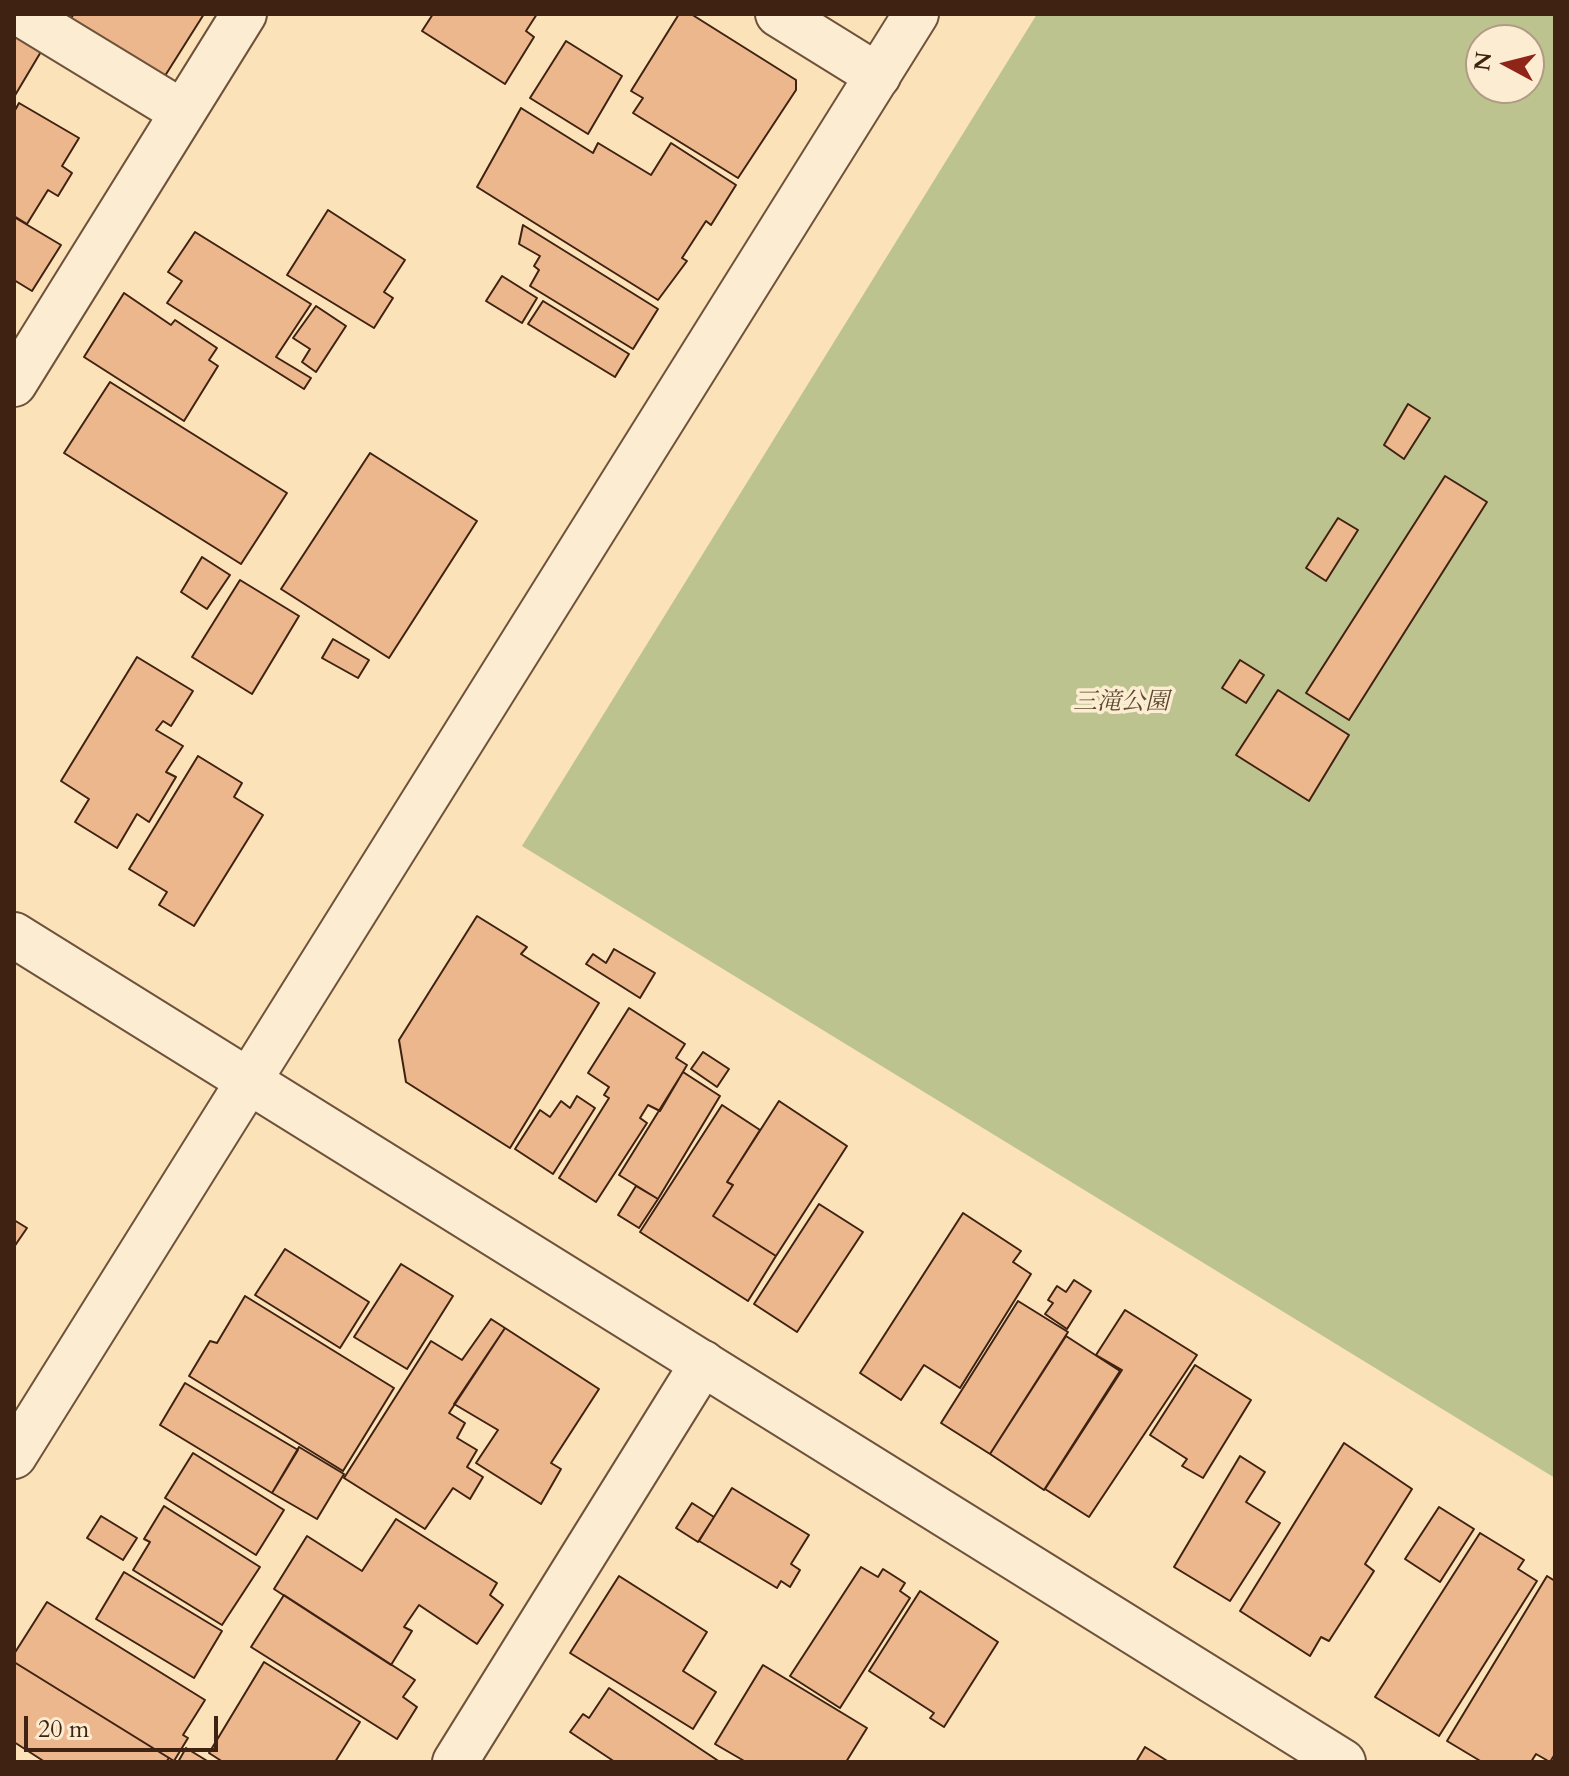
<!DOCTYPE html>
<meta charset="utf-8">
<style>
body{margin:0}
#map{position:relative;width:1569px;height:1776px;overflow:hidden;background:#fbe2b8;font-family:Cardo,serif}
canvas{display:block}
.frame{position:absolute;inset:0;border:16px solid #3f2211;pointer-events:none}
.north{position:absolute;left:1465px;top:24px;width:80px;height:80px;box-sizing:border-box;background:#fcecd1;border:2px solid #b09b84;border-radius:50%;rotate:277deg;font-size:22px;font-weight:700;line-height:32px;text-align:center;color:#3f2211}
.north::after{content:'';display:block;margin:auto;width:28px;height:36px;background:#8f2418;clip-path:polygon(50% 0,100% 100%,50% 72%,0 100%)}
.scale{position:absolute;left:24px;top:1716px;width:194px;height:36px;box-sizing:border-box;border:4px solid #3f2211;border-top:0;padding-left:10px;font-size:24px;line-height:28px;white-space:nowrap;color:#3f2211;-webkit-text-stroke:6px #fcecd1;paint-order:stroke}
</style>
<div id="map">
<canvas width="1569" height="1776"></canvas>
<div class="frame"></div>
<div class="north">N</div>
<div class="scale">20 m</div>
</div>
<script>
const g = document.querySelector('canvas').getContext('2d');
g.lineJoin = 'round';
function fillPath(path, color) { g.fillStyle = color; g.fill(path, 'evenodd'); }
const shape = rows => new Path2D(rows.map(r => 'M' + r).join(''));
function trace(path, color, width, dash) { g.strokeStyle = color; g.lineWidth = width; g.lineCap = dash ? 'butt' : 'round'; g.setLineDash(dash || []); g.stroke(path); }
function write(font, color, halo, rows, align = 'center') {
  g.font = font + ' Cardo,"Noto Serif JP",serif'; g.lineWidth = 7; g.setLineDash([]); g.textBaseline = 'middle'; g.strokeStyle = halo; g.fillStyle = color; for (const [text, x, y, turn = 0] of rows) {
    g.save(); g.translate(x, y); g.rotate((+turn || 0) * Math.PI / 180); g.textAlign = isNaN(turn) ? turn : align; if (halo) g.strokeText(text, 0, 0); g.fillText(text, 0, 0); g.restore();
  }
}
const green = shape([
 [1037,14,1555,14,1555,1478,522,846],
 [1481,40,1529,40,1529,88,1481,88]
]);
const building = shape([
 [74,14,204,14,163,79,71,18,74,14],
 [433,14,537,14,526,31,534,37,505,84,422,31,433,14],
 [679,14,691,14,796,80,796,90,738,178,633,113,643,98,631,91,679,14],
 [14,26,45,45,14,97,14,26],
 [566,41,622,76,588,134,530,98,566,41],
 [19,103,79,138,62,166,72,173,58,196,48,190,27,224,14,216,14,112,19,103],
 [521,108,593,153,598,143,651,175,671,143,736,185,711,225,706,221,682,258,687,261,658,300,477,187,521,108],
 [328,210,405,260,384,292,393,298,374,328,287,275,328,210],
 [14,217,61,245,32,291,14,280,14,217],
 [523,225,658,309,633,349,530,286,539,270,534,266,540,256,519,244,523,225],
 [195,232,311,304,276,357,311,378,304,389,167,303,182,281,168,272,195,232],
 [502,276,537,298,522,323,486,301,502,276],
 [124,293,171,325,175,320,217,348,209,360,218,366,184,421,84,357,124,293],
 [543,301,629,354,615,377,528,324,543,301],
 [316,306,346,326,316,372,302,362,310,349,293,338,316,306],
 [110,382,287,493,241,564,64,453,110,382],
 [1408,404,1430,418,1404,459,1384,445,1408,404],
 [370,453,477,521,389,658,281,589,370,453],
 [1445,476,1487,502,1349,720,1306,693,1445,476],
 [1338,518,1358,530,1326,581,1306,568,1338,518],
 [202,557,230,575,207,609,181,592,202,557],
 [240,580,299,616,252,694,192,657,240,580],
 [333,639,369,660,358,678,322,658,333,639],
 [137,657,193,691,171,726,163,721,156,730,183,746,166,772,176,777,149,822,137,814,117,848,75,822,89,799,61,781,137,657],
 [1240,660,1264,675,1246,703,1222,688,1240,660],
 [1278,690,1349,735,1309,801,1236,755,1278,690],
 [198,756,242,783,234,797,263,815,194,926,159,905,167,892,129,869,198,756],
 [477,916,527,947,521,954,599,1003,510,1148,406,1082,399,1040,477,916],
 [614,949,655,973,640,998,586,964,593,954,606,963,614,949],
 [629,1008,685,1044,676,1058,687,1065,660,1111,648,1105,640,1118,647,1123,596,1202,559,1178,609,1098,604,1095,609,1087,588,1073,629,1008],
 [703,1052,729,1069,717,1087,691,1069,703,1052],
 [683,1072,720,1096,658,1199,619,1175,683,1072],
 [577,1096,595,1108,553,1174,515,1149,540,1110,550,1117,561,1101,570,1108,577,1096],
 [779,1101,847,1146,776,1256,713,1216,733,1185,727,1182,779,1101],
 [722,1105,760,1130,727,1182,733,1185,713,1216,776,1256,748,1301,640,1232,722,1105],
 [636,1186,658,1199,639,1228,618,1215,636,1186],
 [819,1204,863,1232,797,1332,754,1304,819,1204],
 [963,1213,1021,1251,1013,1262,1031,1274,960,1388,924,1365,901,1400,860,1373,963,1213],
 [14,1220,27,1228,14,1247,14,1220],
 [285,1249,369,1302,340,1348,255,1295,285,1249],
 [401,1264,453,1296,407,1369,354,1337,401,1264],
 [1074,1280,1091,1291,1067,1329,1045,1314,1053,1303,1048,1300,1057,1286,1066,1292,1074,1280],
 [245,1296,394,1388,343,1471,189,1376,210,1341,217,1343,245,1296],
 [1018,1301,1068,1332,990,1454,941,1423,1018,1301],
 [1125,1310,1197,1355,1089,1517,1045,1489,1122,1370,1096,1355,1125,1310],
 [491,1319,505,1328,449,1413,465,1423,457,1438,477,1450,467,1467,483,1477,470,1499,453,1488,425,1529,344,1478,431,1341,462,1360,491,1319],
 [505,1328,599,1389,551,1463,561,1469,541,1504,476,1463,498,1430,454,1404,505,1328],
 [1066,1336,1120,1371,1044,1490,990,1454,1066,1336],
 [1195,1365,1251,1400,1203,1478,1182,1466,1187,1459,1150,1435,1195,1365],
 [185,1383,298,1450,272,1493,160,1425,185,1383],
 [1344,1443,1412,1489,1365,1564,1374,1571,1329,1641,1321,1637,1310,1656,1240,1611,1344,1443],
 [299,1447,344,1474,317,1519,272,1493,299,1447],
 [193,1453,284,1510,256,1555,165,1498,193,1453],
 [1240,1456,1265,1472,1246,1502,1280,1523,1230,1601,1174,1567,1240,1456],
 [732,1488,809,1535,791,1564,800,1570,790,1587,781,1581,777,1588,699,1541,732,1488],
 [692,1503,714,1517,698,1542,676,1528,692,1503],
 [164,1506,260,1567,222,1625,133,1570,150,1542,144,1539,164,1506],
 [1439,1507,1474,1529,1440,1582,1405,1559,1439,1507],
 [101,1516,137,1538,123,1560,87,1538,101,1516],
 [396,1519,497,1583,490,1595,503,1605,477,1644,419,1605,404,1627,412,1631,391,1665,274,1589,307,1536,362,1571,396,1519],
 [1480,1533,1524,1560,1518,1569,1537,1581,1439,1736,1375,1697,1480,1533],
 [861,1567,878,1577,883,1569,905,1583,900,1591,910,1598,840,1708,790,1676,861,1567],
 [124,1572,222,1631,194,1678,96,1619,124,1572],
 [619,1576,707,1632,683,1671,716,1692,693,1729,570,1653,619,1576],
 [1547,1576,1555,1581,1555,1754,1550,1762,1536,1754,1531,1762,1482,1762,1447,1741,1547,1576],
 [920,1591,998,1642,944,1727,930,1718,934,1713,869,1671,920,1591],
 [284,1595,415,1680,403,1697,417,1707,397,1739,251,1647,284,1595],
 [47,1602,205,1700,183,1735,188,1738,174,1761,14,1662,14,1654,47,1602],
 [14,1662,169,1758,166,1762,45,1762,14,1742,14,1662],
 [264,1662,360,1722,335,1762,223,1762,209,1753,264,1662],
 [763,1665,867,1728,846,1762,746,1762,715,1744,763,1665],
 [609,1688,720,1762,615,1762,570,1732,583,1714,589,1718,609,1688],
 [1145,1747,1169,1762,1136,1762,1145,1747],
 [186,1748,209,1762,178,1762,186,1748]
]);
const minor = shape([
 [21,14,182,112],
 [778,14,878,76],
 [14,384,244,14],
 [455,1762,703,1363]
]);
const tertiary = shape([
 [14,935,1343,1762],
 [14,1456,916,14]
]);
const parkNames = [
 ["三滝公園",1121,703]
];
fillPath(green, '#bdc38f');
fillPath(building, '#edb78e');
trace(building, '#3f2211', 2);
trace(minor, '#6e523b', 48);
trace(tertiary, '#6e523b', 48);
trace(minor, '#fcecd1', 44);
trace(tertiary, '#fcecd1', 44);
write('italic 24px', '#5e4a30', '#fcecd1', parkNames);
</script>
